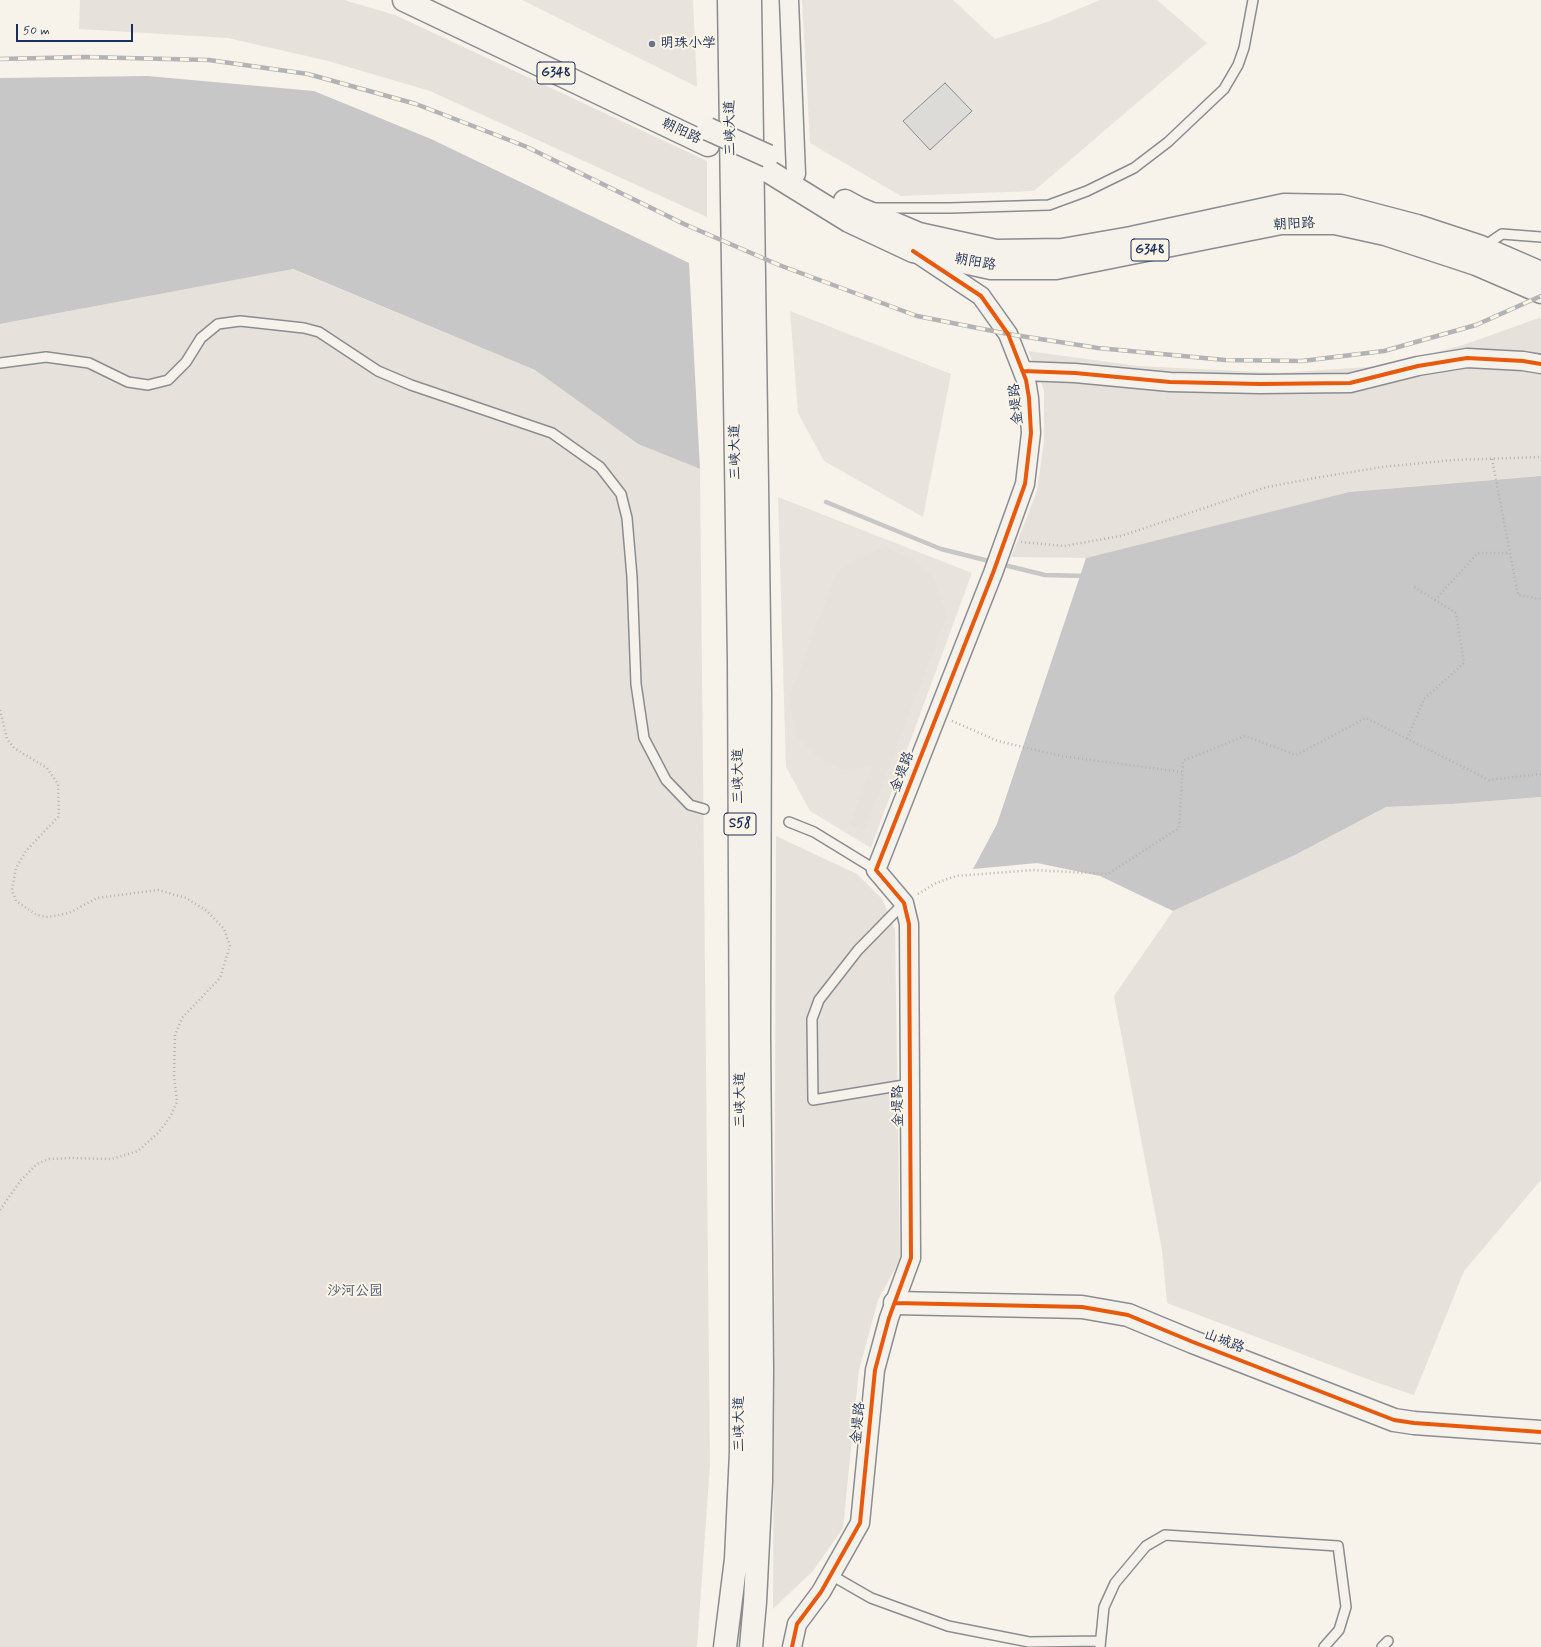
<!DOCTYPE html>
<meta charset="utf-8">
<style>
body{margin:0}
#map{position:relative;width:1541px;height:1647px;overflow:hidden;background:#f7f3ea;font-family:Mynerve,sans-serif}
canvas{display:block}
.scale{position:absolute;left:16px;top:24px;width:117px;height:18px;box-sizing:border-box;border:2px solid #1b2f5e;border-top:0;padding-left:5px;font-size:12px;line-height:14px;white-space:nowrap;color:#1b2f5e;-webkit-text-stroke:3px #fcf5e5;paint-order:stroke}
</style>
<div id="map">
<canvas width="1541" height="1647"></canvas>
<div class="scale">50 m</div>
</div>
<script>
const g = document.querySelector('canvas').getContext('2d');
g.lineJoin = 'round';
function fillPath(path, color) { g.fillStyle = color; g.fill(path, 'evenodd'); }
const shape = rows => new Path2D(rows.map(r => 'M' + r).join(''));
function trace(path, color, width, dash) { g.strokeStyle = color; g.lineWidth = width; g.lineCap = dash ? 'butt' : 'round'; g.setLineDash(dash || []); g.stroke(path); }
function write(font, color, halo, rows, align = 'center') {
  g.font = font + ' Mynerve,"LXGW WenKai TC",sans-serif'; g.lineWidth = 4; g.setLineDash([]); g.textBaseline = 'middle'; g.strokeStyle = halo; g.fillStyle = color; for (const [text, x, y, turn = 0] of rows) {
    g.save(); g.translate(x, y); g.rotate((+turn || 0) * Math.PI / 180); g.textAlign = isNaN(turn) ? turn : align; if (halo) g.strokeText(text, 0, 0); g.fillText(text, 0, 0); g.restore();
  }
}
const built = shape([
 [522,0,693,0,697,87],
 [802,0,953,0,995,39,1047,22,1100,0,1157,0,1207,43,1034,191,901,196,810,143],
 [790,311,951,374,923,517,824,461,798,413],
 [778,497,972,573,871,848,810,811,786,767]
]);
const green = shape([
 [80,0,344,0,395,15,707,161,707,217,430,91,328,61,228,38,79,29],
 [292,269,535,370,638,444,700,469,710,1465,697,1647,0,1647,0,324],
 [1539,318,1541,319,1541,476,1349,492,1086,558,1011,557,1037,491,1044,441,1044,390,1028,351,1138,366,1279,373,1383,366,1463,345],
 [886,547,912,559,933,576,947,615,865,829,850,825,872,766,843,770,821,760,796,735,789,699,836,573,861,555],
 [1541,797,1541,1180,1464,1271,1414,1395,1370,1380,1167,1303,1162,1250,1114,996,1173,911,1295,855,1386,807,1452,804],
 [776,836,857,874,882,899,895,929,900,1260,878,1300,859,1370,843,1528,813,1571,773,1609]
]);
const water = shape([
 [147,76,314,91,431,139,689,263,700,469,638,444,535,370,293,269,0,324,0,78],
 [1541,476,1541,797,1452,804,1386,807,1295,855,1173,911,1100,876,1037,863,973,869,997,824,1086,558,1349,492]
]);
const stream = shape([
 [826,502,941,549,993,562],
 [1000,564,1045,575,1085,576]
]);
const building = shape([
 [945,83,972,111,930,150,903,121,945,83]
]);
const path = shape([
 [1492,459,1510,553],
 [1021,542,1064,546,1121,536,1267,487,1315,478,1382,467,1453,460,1541,457],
 [1435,600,1478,553,1510,553,1518,595,1541,599],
 [0,710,7,739,14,748,47,768,58,784,59,816,26,851,16,868,12,890,16,901,37,915,48,917,69,913,97,898,158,890,186,898,207,911,224,929,230,946,220,978,182,1018,175,1035,174,1075,177,1102,170,1117,159,1132,138,1151,112,1159,70,1158,49,1159,37,1164,21,1180,0,1210],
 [952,721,998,741,1061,756,1182,772],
 [1407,739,1424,699,1464,663,1456,613,1414,587],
 [918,894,936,883,956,876,1033,870,1108,874,1179,828,1183,761,1245,736,1296,755,1366,718,1489,780,1541,774]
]);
const service = shape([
 [875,208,950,208,1049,205,1087,191,1134,168,1168,142,1224,89,1238,65,1244,48,1253,0],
 [1483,247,1502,234,1541,237],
 [0,363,46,357,89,363,128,382,148,385,168,380,186,362,201,338,218,324,240,321,304,328,319,332,378,371,411,385,552,433,600,467,621,494,627,518,632,577,636,684,644,738,666,780,690,805,704,809],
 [789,822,814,832,876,870],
 [904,903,858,950,819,1000,812,1019,813,1100,910,1084],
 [831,1575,871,1598,948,1626,1029,1642,1100,1641],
 [1100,1647,1104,1607,1115,1583,1146,1546,1165,1535,1338,1546,1346,1607,1339,1630,1324,1647],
 [1382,1647,1388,1641]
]);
const minor = shape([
 [789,0,796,174],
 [1023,371,1075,373,1170,382,1260,384,1350,383,1418,366,1467,358,1523,361,1541,364],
 [792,1647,797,1624,821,1592,860,1523,875,1370,889,1318,911,1258,909,924,904,903,876,870,993,573,1025,484,1031,433,1029,398,1026,380,1008,334,981,296,918,254]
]);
const tertiary = shape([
 [895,1303,1082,1307,1128,1315,1193,1342,1394,1420,1414,1423,1541,1432]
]);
const primary = shape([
 [404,0,708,145],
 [768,171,849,221,913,251,991,268,1056,268,1281,223,1335,223,1385,234,1476,264,1541,292],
 [845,201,858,208,919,234,996,251,1062,250,1131,238,1284,205,1341,206,1417,226,1481,247,1541,273]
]);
const motorway = shape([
 [750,0,760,692,759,1035,762,1370,761,1482,755,1602,751,1647],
 [725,1647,736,1559,741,1452,741,1098,739,661,729,0]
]);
const rail = shape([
 [0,59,85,57,209,60,308,74,416,104,527,147,684,224,779,265,917,316,1008,334,1098,348,1225,360,1302,361,1384,351,1476,325,1541,296]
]);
const primaryBridge = shape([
 [708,129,768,156]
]);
const cycleway = shape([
 [1023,371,1075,373,1170,382,1260,384,1350,383,1418,366,1467,358,1523,361,1541,364],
 [895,1303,1082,1307,1128,1315,1193,1342,1394,1420,1414,1423,1541,1432],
 [792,1647,797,1624,821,1592,860,1523,875,1370,889,1318,911,1258,909,924,904,903,876,870,993,573,1025,484,1031,433,1029,398,1026,380,1008,334,981,296,913,251]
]);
const markers = [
 [652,44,4,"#68748f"]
];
const shields = [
 [556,73,38],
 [1150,250,38],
 [740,824,32]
];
const shieldNames = [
 ["G348",556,73],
 ["G348",1150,250],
 ["S58",740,824]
];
const poiNames = [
 ["明珠小学",660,44]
];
const streetNames = [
 ["三峡大道",731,128,-91],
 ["朝阳路",681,132,25],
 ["朝阳路",1294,225,-3],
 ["朝阳路",975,263,10],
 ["金堤路",1017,404,-96],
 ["三峡大道",736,452,-91],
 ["金堤路",903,772,-69],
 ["三峡大道",739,776,-90],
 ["三峡大道",741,1100,-90],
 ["金堤路",899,1106,-90],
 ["山城路",1224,1342,21],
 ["金堤路",859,1423,-85],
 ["三峡大道",740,1424,-90]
];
const parkNames = [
 ["沙河公园",355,1292]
];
fillPath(built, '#e8e4dd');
fillPath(green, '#e6e2db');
fillPath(water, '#c7c7c7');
trace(stream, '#c7c7c7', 4.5);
fillPath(building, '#dddbd7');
trace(building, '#8a8c91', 1);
trace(service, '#8a8c91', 12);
trace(minor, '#8a8c91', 21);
trace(tertiary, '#8a8c91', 25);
trace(primary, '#8a8c91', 25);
trace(motorway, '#8a8c91', 25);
trace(path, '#b2b3b4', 2.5, [1, 3]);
trace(service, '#f5f2ec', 9);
trace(minor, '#f5f2ec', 18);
trace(tertiary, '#f5f2ec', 22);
trace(primary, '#f5f2ec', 22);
trace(motorway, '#f5f2ec', 22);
trace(rail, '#b2b3b4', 4.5);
trace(rail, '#fcf5e5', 3, [9]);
trace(primaryBridge, '#8a8c91', 25, []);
trace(primaryBridge, '#f5f2ec', 22);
trace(cycleway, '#e8590c', 4);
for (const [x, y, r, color] of markers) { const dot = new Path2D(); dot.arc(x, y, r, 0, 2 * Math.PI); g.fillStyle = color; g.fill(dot); trace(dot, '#fcf5e5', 1.5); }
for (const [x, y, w] of shields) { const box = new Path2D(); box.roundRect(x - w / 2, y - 11, w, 22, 3); g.fillStyle = '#fcf5e5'; g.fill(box); trace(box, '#1b2f5e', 1); }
write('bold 13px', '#1b2f5e', null, shieldNames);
write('14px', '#1b2f5e', '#fcf5e5', poiNames, 'left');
write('14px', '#1b2f5e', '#fcf5e5', streetNames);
write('14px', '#425176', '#fcf5e5', parkNames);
</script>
